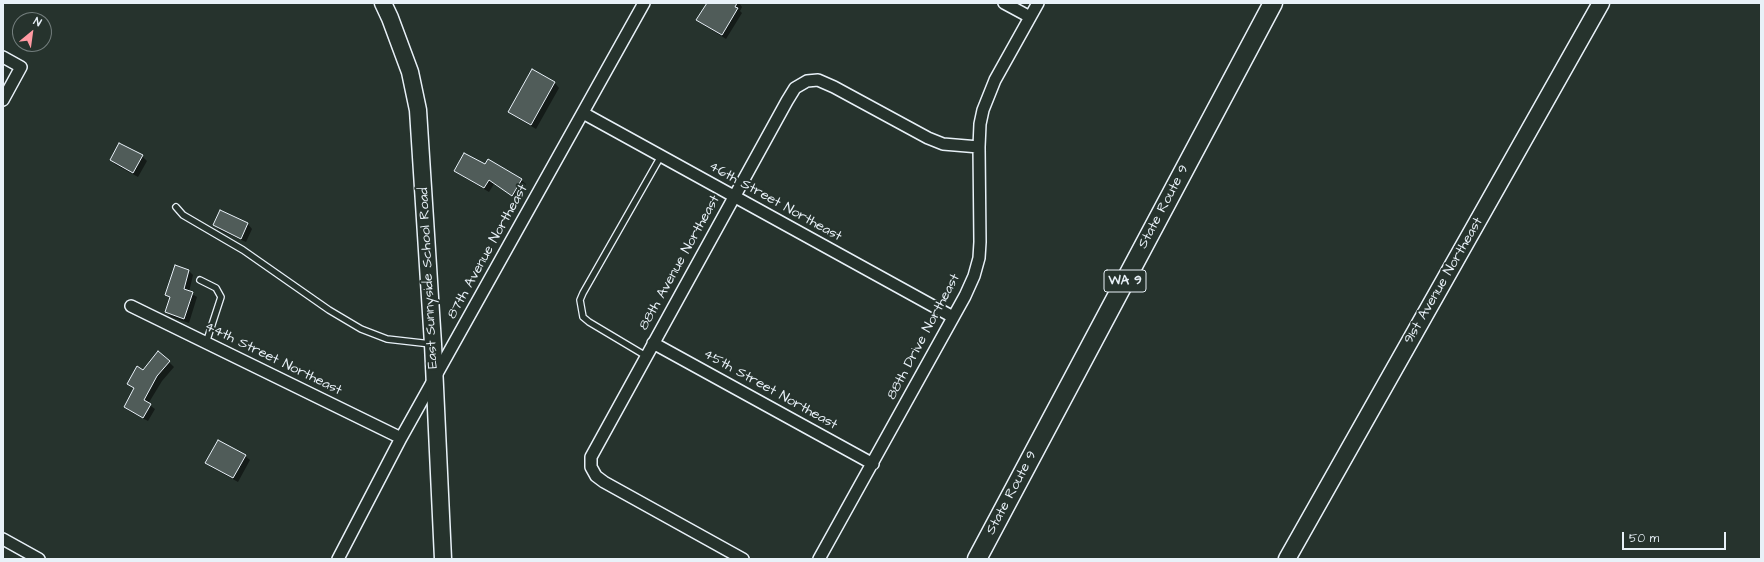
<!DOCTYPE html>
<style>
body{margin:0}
#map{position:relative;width:1764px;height:562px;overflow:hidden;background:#26332d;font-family:"Architects Daughter",sans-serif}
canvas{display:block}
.frame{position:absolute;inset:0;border:4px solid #e8f1f8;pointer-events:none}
.north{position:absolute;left:12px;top:12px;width:40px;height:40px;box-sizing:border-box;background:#26332d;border:1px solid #747f7e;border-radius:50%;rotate:29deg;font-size:11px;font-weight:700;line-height:16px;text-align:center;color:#e8f1f8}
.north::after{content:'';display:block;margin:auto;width:14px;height:18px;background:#ff9aa2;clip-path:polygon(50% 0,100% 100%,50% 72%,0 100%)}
.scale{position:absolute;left:1622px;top:532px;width:104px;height:18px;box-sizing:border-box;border:2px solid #e8f1f8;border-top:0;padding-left:5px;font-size:12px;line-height:14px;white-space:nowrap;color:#e8f1f8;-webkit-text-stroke:3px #26332d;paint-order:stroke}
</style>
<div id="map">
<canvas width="1764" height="562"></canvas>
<div class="frame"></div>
<div class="north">N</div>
<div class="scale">50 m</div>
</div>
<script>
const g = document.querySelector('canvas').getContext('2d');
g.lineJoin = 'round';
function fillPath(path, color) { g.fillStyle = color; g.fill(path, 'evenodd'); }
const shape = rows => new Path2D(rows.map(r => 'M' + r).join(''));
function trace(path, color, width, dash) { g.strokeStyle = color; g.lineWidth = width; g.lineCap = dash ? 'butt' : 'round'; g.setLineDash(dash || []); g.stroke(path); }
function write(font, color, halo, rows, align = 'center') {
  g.font = font + ' "Architects Daughter",sans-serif'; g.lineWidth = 4; g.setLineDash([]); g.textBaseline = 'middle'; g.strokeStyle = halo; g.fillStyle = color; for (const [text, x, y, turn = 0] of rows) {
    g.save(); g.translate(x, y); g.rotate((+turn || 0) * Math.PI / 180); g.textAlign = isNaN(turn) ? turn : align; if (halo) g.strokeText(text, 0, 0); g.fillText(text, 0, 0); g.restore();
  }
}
const shadow = shape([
 [717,3,739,3,742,7,740,11,742,13,726,39,702,24,698,19],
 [533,71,555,83,559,88,536,129,514,116,509,112],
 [142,156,147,161,138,177,116,165,111,160],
 [485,165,521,180,526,184,517,199,494,184,489,192,460,175,455,171],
 [221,212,248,224,252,229,246,242,219,230,215,225],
 [189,271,193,275,189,292,197,297,189,323,171,317,166,312,171,299,167,295],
 [169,362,174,367,162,381,148,404,155,409,148,421,129,411,125,407,135,389,128,384,143,371],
 [245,456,250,460,238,482,211,467,207,463]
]);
const building = shape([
 [707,3,737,3,735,7,738,8,722,35,696,20,707,3],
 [532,69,555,82,531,125,508,112,532,69],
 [119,143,143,155,133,173,110,160,119,143],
 [464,153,485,164,488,159,522,179,512,196,489,180,484,188,454,171,464,153],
 [220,210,248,223,241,239,213,225,220,210],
 [175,265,189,270,184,289,193,292,184,319,165,312,170,297,165,295,175,265],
 [158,351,170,361,157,376,144,400,151,404,143,418,124,407,134,388,127,384,137,366,143,370,158,351],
 [218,440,246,455,233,478,205,463,218,440]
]);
const lane = shape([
 [176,207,183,215,243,250,329,310,361,329,387,339,431,344],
 [200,280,216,288,221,297,206,343],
 [646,356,589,322,583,317,580,300,583,293,661,156]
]);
const street = shape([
 [1004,3,1030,17],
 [3,57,21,67,3,100],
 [583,113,953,317],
 [131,306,401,438],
 [653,343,873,464],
 [3,539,39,559],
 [338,559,401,438,644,3],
 [743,559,604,482,596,476,591,467,591,457,787,101,795,88,807,81,818,80,834,87,928,138,943,144,979,147],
 [819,559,965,296,974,276,979,258,980,242,979,147,980,124,983,110,995,80,1038,3]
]);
const secondary = shape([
 [383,3,390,18,410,72,418,110,433,344,443,559],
 [1287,559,1601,3]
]);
const primary = shape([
 [977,559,1273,3]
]);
const shields = [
 [1125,281,42]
];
const shieldNames = [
 ["WA 9",1125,281]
];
const streetNames = [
 ["46th Street Northeast",775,202,29],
 ["State Route 9",1164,207,-62],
 ["87th Avenue Northeast",488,252,-61],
 ["88th Avenue Northeast",680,263,-61],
 ["East Sunnyside School Road",429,278,-93],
 ["91st Avenue Northeast",1444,281,-60],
 ["88th Drive Northeast",924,337,-62],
 ["44th Street Northeast",273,359,26],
 ["45th Street Northeast",770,390,29],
 ["State Route 9",1012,493,-62]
];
fillPath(shadow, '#0007');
fillPath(building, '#505c59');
trace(building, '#e8f1f8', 1);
trace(lane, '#e8f1f8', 8);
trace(street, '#e8f1f8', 14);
trace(secondary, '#e8f1f8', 19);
trace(primary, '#e8f1f8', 21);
trace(lane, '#26332d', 5.5);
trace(street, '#26332d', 11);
trace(secondary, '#26332d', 16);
trace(primary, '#26332d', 18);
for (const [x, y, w] of shields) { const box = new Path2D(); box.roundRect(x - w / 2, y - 11, w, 22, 3); g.fillStyle = '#26332d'; g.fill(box); trace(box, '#e8f1f8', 1); }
write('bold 13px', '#e8f1f8', null, shieldNames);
write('14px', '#e8f1f8', '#26332d', streetNames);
</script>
